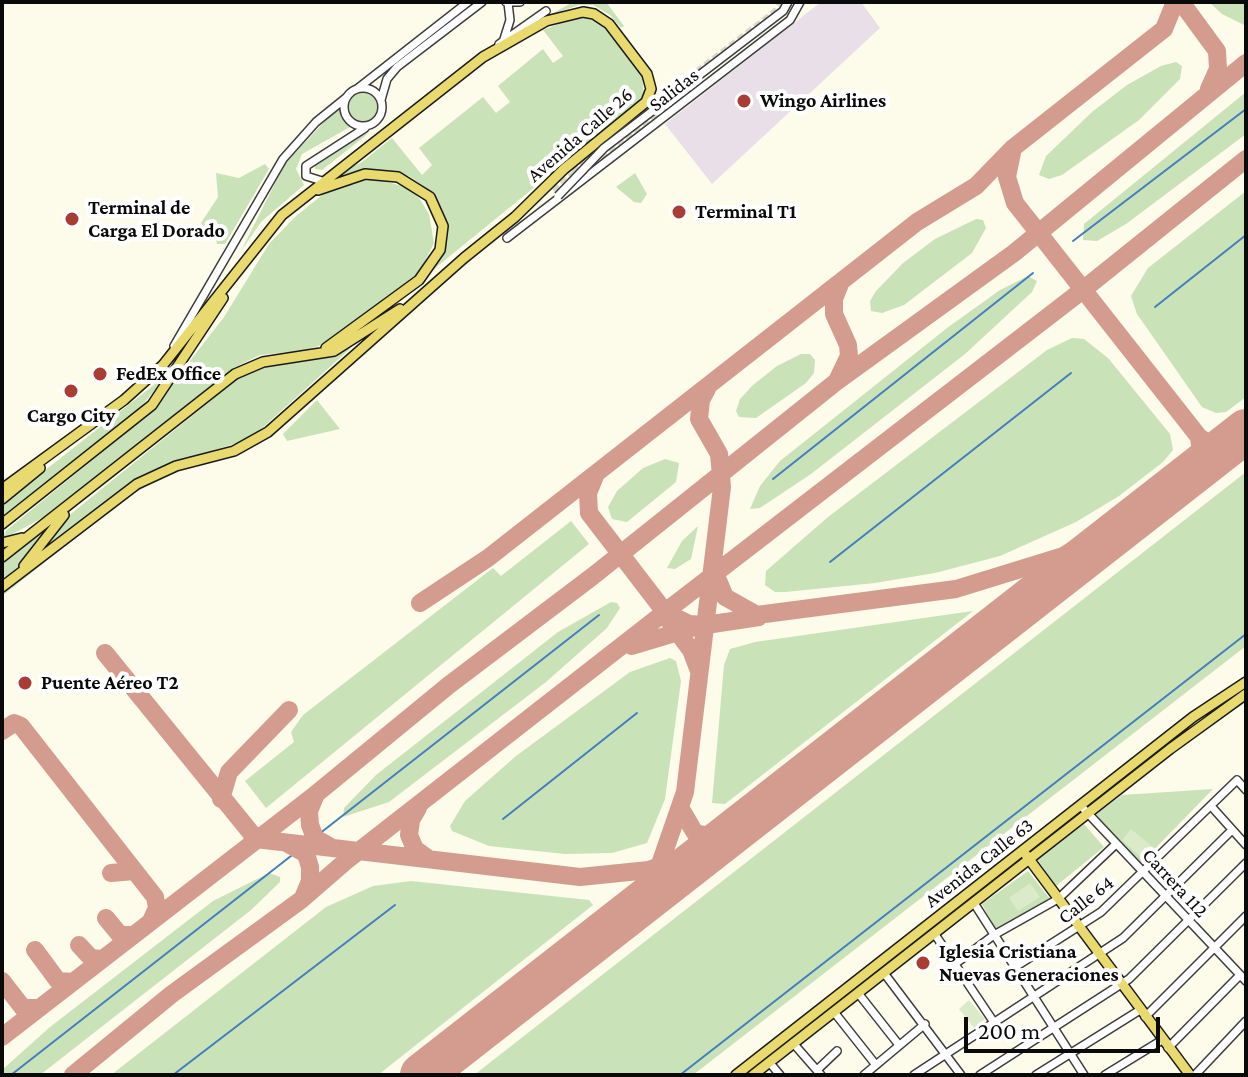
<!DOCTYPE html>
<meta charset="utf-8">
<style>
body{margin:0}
#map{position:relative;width:1248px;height:1077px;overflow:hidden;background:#fdfbea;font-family:"Crimson Pro",serif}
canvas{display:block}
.frame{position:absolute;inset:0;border:4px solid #0a0a0a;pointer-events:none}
.scale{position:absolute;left:964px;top:1017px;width:196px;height:36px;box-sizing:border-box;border:4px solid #0a0a0a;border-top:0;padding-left:10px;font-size:24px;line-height:28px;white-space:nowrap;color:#0a0a0a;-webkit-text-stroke:6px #fff;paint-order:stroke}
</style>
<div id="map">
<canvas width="1248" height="1077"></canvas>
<div class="frame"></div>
<div class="scale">200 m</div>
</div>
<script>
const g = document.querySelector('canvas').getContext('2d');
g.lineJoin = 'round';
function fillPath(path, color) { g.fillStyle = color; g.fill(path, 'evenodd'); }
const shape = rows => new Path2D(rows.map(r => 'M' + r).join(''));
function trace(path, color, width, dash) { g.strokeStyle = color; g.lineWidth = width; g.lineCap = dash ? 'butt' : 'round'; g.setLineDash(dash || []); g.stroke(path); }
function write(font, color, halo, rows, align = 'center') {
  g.font = font + ' "Crimson Pro",serif'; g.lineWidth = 8; g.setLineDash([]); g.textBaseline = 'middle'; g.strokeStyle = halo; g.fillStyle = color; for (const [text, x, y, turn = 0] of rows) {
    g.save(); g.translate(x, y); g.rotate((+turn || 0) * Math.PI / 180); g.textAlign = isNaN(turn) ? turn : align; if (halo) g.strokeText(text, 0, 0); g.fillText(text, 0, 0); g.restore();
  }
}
const industrial = shape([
 [821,2,861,2,880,28,712,184,665,124]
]);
const green = shape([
 [573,2,606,2,624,26,621,28,610,15,593,5,579,5,550,15],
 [1209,2,1246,2,1246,26,1222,14],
 [577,17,597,21,609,33,642,73,644,98,434,269,443,250,445,221,438,202,425,187,409,176,376,170,356,171,324,181,362,162,392,138,422,175,432,165,419,148,483,97,496,113,510,102,498,86,543,49,553,63,563,56,543,30],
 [1176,62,1182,66,1180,79,1139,120,1062,175,1049,179,1039,175,1046,156,1092,112,1127,85,1161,66],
 [1246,92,1246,134,1126,224,1097,241,1083,240,1084,224],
 '349 107a14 14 0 1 1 28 0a14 14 0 1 1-28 0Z',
 [339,106,341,117,350,127,302,154,296,169,304,185,261,222,241,251,284,165],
 [369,133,322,170,315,169,315,163,349,140],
 [265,164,269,169,225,244,217,244,215,233,207,232,201,223,218,197,216,173,239,178],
 [635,173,647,194,641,203,634,202,616,187],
 [374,178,405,187,419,198,429,214,434,243,417,277,334,341,302,351,260,355,233,368,44,517,5,538,3,535,8,529,149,414,224,317,269,244,295,217,332,187],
 [1246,191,1246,397,1226,412,1216,413,1202,407,1137,314,1131,296,1148,268],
 [976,219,983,220,986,228,972,253,904,305,882,313,871,311,870,301,876,291,903,263,935,239],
 [1028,276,1037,281,1032,292,965,354,811,474,760,508,750,509,760,486,780,461,947,328,1000,290],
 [1072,338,1084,339,1108,358,1170,434,1173,450,1163,462,1119,496,1076,522,1000,556,935,573,875,583,785,592,775,592,765,585,766,571,828,517,1047,350],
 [351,348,250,439,172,463,133,482,38,554,72,513,245,373,260,366],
 [801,354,810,354,815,360,814,373,806,383,756,418,739,417,736,411,740,399,753,385,777,366],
 [169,373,139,409,2,517,2,504],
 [317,400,340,429,287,441,283,434],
 [665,459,679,463,676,482,627,522,612,519,608,507,617,491,643,468],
 [185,465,129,496,2,596,2,592,127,494],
 [1246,472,1246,646,693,1075,474,1075],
 [571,521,589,544,266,808,245,781,294,742,291,732,303,715,493,568,501,576],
 [50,526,15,572,2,582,2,562],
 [698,526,691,559,675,569,667,568,682,541],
 [611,602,617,603,620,608,607,628,546,682,389,802,343,817,344,808,376,775,558,632],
 [973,611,725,804,712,803,724,665,730,649,755,642],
 [670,658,676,661,681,681,665,799,647,843,612,853,565,854,489,846,452,831,450,826,465,801,516,756,630,672],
 [1213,789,1140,864,1095,815,1122,795],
 [1084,824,1104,847,1056,886,1037,859],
 [1028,871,1050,899,996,929,982,904],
 [269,873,280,877,280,882,251,910,40,1075,2,1075,2,1070,50,1027,213,901],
 [411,881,589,900,593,905,378,1075,111,1075,326,907,373,886]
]);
const pitch = shape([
 [1131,829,1153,847,1143,859,1122,840],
 [1030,883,1040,897,1018,911,1009,898],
 [969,1000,985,1019,974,1028,959,1009]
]);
const stream = shape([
 [1073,241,1246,109],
 [1155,307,1246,235],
 [773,479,1033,273],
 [830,562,1071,373],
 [503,819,637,713],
 [11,1075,599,615],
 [173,1075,395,905],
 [680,1075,1246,634]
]);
const taxiway = shape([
 [1181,2,1217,51,1218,69,1209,89],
 [1013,148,1007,177,1015,203,1199,437,1201,454,1194,472],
 [838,379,849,356,848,345,834,314,834,299,840,284],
 [1199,437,1213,446,1230,444],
 [595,476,588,493,589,513,665,612,689,624,706,625,759,617],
 [715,573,725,597,757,615,956,589,1063,556,1153,504],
 [420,603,488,558,917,222,976,186,1013,148,1164,29,1175,2],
 [670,622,691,650,699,671],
 [632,646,695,627],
 [105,653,256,839,580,877,649,870,716,845],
 [2,731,14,723,21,726,155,897,157,908,151,921],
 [316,794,309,811,310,825,315,838,331,847],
 [221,799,229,772,289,710],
 [418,808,411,820,409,835,415,849,429,859],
 [681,809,695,833,723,839],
 [288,844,306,854,310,867,310,881,303,898],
 [111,873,134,871],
 [106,918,120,935,133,935],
 [605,932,659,867,685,792,722,487,719,454,699,419,701,400,707,389],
 [79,945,91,958,101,959],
 [35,950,58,981,73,982],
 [2,981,23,1008,39,1008],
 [2,1037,316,794,449,685,593,576,836,382,1014,253,1246,63],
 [73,1075,172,994,301,900,346,861,665,612,1084,289,1246,159]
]);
const runway = shape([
 [422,1075,1246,431]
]);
const minorTunnel = shape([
 [697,72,775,12,782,2],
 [600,156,663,107],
 [573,172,605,144],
 [553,190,577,172]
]);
const minor = shape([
 [506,2,520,2],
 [504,39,510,20,508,3],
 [499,44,546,11],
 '344 107a19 19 0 1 1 38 0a19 19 0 1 1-38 0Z',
 [357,89,468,2],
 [381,100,387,79,397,67,482,2],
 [322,181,306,176,306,166,365,128],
 [507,238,790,20,800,2],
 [174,346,283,159,316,122,347,97],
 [1081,806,1246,981],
 [1211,806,1246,845],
 [974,903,1084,1075],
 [934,933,993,1021],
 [955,964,994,935,1058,899,1116,844],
 [1015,967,1101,912,1237,780,1246,790],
 [884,973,961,1075],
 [858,993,899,1045],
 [834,1012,876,1065],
 [1145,1017,1246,916],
 [793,1043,821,1075],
 [1168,1048,1240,975],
 [769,1062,780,1075],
 [817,1070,837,1051],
 [864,1075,925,1024],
 [914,1075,1123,938,1232,830],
 [980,1075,1129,979,1246,863],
 [1036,1075,1140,1010],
 [1105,1075,1162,1040],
 [1195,1075,1246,1021]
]);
const major = shape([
 [318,190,365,174,398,177,430,197,443,226,440,250,419,280,326,348],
 [2,489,124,400,163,365,282,215,483,57,546,21,583,12,594,14,609,24,647,74,651,89,646,102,564,169,515,217,464,258,268,432,234,451,176,466,137,484,2,587],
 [2,499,40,468],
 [2,524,152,405,223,298],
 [2,543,22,538],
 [2,557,235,374,263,362,334,351,400,309],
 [24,566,64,515],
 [1026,855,1190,1075],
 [736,1075,1193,717,1246,682],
 [753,1075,1170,749,1246,694]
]);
const minorBridge = shape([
 [558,196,604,148,783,11,788,2]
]);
const markers = [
 [744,101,8,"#a93c33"],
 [679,212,8,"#a93c33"],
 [72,219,8,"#a93c33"],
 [100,374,8,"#a93c33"],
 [71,391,8,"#a93c33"],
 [25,683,8,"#a93c33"],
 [923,963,8,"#a93c33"]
];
const streetNames = [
 ["Salidas",674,90,-38],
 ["Avenida Calle 26",580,135,-41],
 ["Avenida Calle 63",979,863,-38],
 ["Carrera 112",1175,883,47],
 ["Calle 64",1086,900,-38]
];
const poiNames = [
 ["Wingo Airlines",760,101],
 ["Terminal de",88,208],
 ["Carga El Dorado",88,231],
 ["Terminal T1",695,212],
 ["FedEx Office",116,374],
 ["Cargo City",71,416,"center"],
 ["Puente Aéreo T2",41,683],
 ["Iglesia Cristiana",939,952],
 ["Nuevas Generaciones",939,975]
];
fillPath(industrial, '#e8dfe8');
fillPath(green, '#c9e2b8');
fillPath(pitch, '#dbebc9');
trace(stream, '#447ebc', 2);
trace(taxiway, '#d39c8e', 18);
trace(runway, '#d39c8e', 44);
trace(minorTunnel, '#d9d7c8', 7, [7, 3.5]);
trace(minor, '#3d3d3d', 10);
trace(major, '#1b1b1b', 12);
trace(minor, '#fff', 7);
trace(major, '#e8da6e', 9);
trace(minorBridge, '#3d3d3d', 10, []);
trace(minorBridge, '#fff', 7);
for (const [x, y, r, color] of markers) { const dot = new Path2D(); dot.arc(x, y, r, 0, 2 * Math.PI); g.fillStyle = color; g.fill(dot); trace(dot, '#fff', 3); }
write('20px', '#0a0a0a', '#fff', streetNames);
write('bold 20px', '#0a0a0a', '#fff', poiNames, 'left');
</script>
